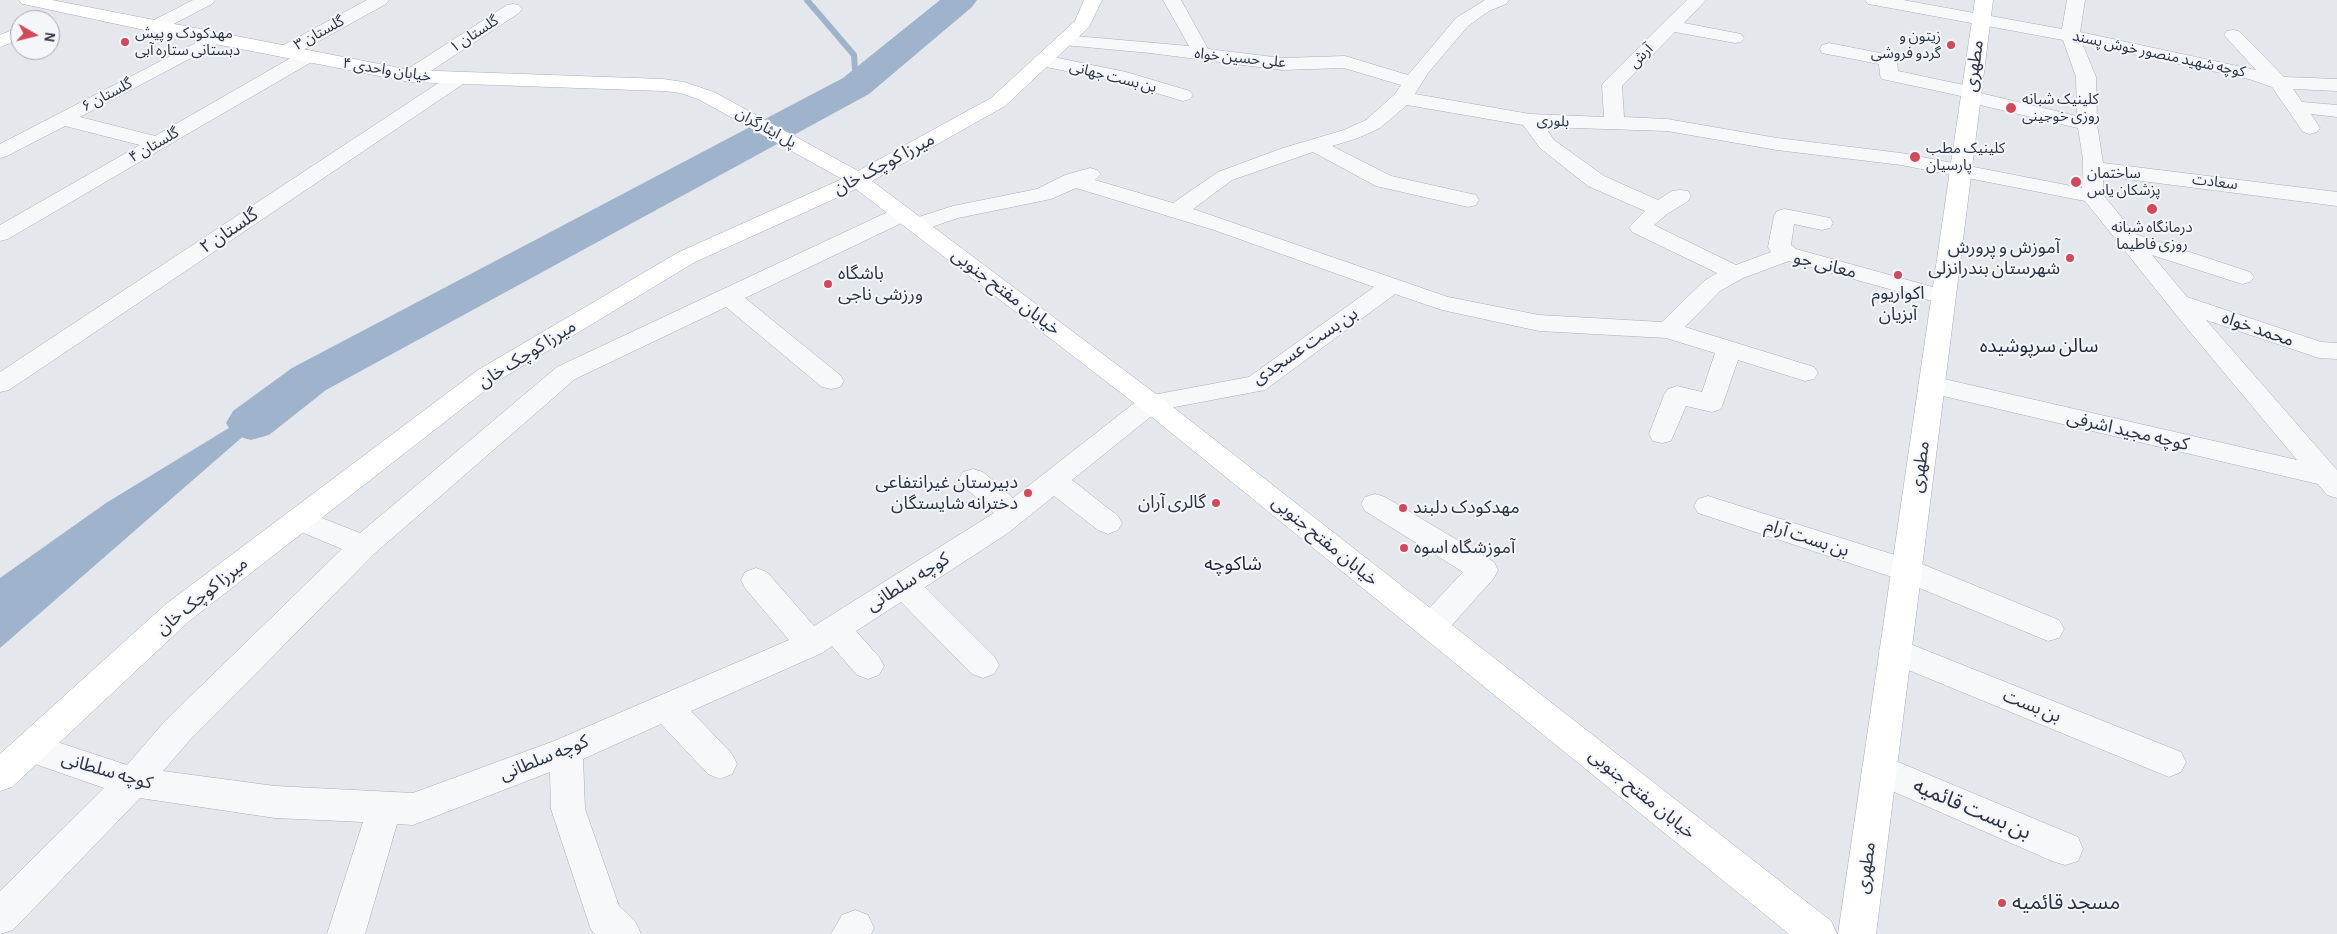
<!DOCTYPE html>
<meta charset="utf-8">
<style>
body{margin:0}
#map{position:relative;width:2337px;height:934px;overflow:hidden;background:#e4e7ec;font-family:"Alegreya Sans",sans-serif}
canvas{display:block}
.north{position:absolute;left:10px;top:10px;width:50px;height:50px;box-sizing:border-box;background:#f4f6f9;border:1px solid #a4a8b1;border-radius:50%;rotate:98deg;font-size:14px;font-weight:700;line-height:20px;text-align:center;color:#2b3445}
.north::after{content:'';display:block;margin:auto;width:18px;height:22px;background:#d1495b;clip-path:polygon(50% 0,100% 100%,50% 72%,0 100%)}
</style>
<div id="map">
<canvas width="2337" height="934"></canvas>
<div class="north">N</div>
</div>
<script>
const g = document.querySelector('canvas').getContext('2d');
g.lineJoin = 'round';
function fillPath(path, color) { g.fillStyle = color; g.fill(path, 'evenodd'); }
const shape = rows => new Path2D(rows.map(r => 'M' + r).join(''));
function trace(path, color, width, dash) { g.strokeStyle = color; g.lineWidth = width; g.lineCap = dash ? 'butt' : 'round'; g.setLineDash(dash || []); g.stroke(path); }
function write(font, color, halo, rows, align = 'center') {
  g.font = font + ' "Alegreya Sans","Noto Sans Arabic",sans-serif'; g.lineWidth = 4; g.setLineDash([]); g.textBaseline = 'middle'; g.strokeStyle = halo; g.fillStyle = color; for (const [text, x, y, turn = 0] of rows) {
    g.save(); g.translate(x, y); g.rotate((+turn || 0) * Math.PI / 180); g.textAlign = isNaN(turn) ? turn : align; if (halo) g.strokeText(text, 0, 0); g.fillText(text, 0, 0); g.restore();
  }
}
const water = shape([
 [309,379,0,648,0,578,106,503]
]);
const stream = shape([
 [807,0,854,55,856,86]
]);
const river = shape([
 [940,0,977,0,972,7,869,94,326,390,269,435,251,440,233,435,226,423,233,411,292,368,843,78,940,0]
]);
const street = shape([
 [193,0,215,0,212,4,160,31,148,31,145,27,148,23,193,0],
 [367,0,389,0,386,4,292,56,278,56,276,52,278,48,367,0],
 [1163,0,1181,0,1208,49,1282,58,1345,56,1408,75,1456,18,1485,0,1509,0,1506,4,1489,11,1468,26,1428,73,1415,94,1530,114,1604,117,1602,85,1605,81,1687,0,1706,0,1684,23,1741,34,1744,38,1741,42,1735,43,1675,32,1622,86,1624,117,1667,119,1777,138,1901,153,2082,188,2083,159,2078,128,1963,101,1961,96,1882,79,1880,75,1879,64,1822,53,1820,49,1822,45,1829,43,1895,56,1897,60,1898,71,1978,88,1980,93,2077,116,2076,77,2063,40,1874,5,1868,4,1865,0,1903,0,2062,29,2067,0,2085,0,2080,32,2256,70,2224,35,2227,31,2233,30,2239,31,2284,77,2337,79,2337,91,2293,89,2302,102,2337,105,2337,117,2311,114,2320,128,2317,132,2310,134,2303,132,2272,87,2249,79,2082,43,2096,77,2097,124,2103,163,2337,192,2337,206,2103,176,2103,187,2100,191,2135,234,2250,272,2254,277,2250,282,2242,284,2152,255,2187,297,2321,342,2337,343,2337,359,2319,358,2206,320,2337,470,2337,498,2327,495,2318,484,1922,391,1918,385,1922,379,1931,376,2297,460,2186,327,2085,201,1901,165,1777,150,1667,131,1545,127,1554,140,1604,176,1658,200,1672,191,1680,190,1688,191,1691,196,1688,201,1667,214,1654,225,1736,265,1771,252,1768,247,1774,216,1777,211,1785,209,1830,218,1833,223,1830,228,1822,230,1794,224,1791,245,1796,249,1951,292,1955,297,1951,302,1943,304,1789,261,1743,278,1720,291,1685,327,1814,367,1818,373,1814,379,1805,381,1738,360,1721,409,1712,412,1686,406,1671,441,1662,443,1653,441,1649,434,1664,395,1668,389,1677,386,1702,392,1715,353,1666,338,1539,331,1442,310,1395,294,1265,390,1159,410,1072,480,1118,516,1122,523,1118,530,1108,534,1098,530,1054,496,1008,533,925,587,994,656,999,665,994,674,983,678,972,674,901,602,856,631,879,657,884,666,879,675,868,679,857,675,832,646,822,653,691,711,732,754,737,764,732,774,720,779,708,774,661,724,583,759,585,809,619,906,635,921,641,934,595,934,591,930,551,809,550,772,413,825,397,824,365,934,327,934,363,822,275,818,140,798,13,930,0,934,0,891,104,788,18,758,13,748,18,738,30,733,127,765,165,721,342,549,289,527,285,520,289,513,299,509,360,533,557,367,894,209,902,207,910,209,913,214,910,219,745,298,840,375,844,381,840,387,831,389,822,387,726,307,575,379,374,554,189,741,163,771,275,786,413,793,554,741,789,640,745,588,741,580,745,572,756,568,767,572,814,626,994,513,963,486,959,479,963,472,973,469,983,472,1013,498,1142,397,1249,377,1374,287,1214,230,1076,188,1051,199,958,218,917,232,909,230,906,225,909,220,953,206,1037,189,1065,175,1090,168,1097,170,1101,174,1095,180,1173,203,1218,172,1283,148,1344,130,1366,120,1395,94,1401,85,1344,68,1282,70,1150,53,1064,45,1058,44,1055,40,1058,36,1064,35,1189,46,1163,0],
 [1407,105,1523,125,1540,148,1588,186,1645,211,1629,227,1632,232,1717,273,1704,281,1662,322,1539,315,1448,297,1193,209,1232,180,1313,152,1376,186,1468,207,1476,205,1479,200,1476,195,1391,176,1332,146,1358,138,1380,128,1407,105],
 [513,4,519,5,522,9,519,13,417,80,410,82,403,80,400,76,403,72,507,5,513,4],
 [213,34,219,35,222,39,219,43,80,117,155,136,301,52,308,50,315,52,317,56,315,60,165,147,8,239,0,241,0,225,140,145,65,126,7,156,0,158,0,144,213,34],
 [1043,55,1126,72,1190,91,1193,95,1190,99,1183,101,1116,81,1036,65,1034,61,1036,57,1043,55],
 [459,72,466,74,469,78,466,82,9,390,0,392,0,372,452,74,459,72],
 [1375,494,1385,497,1494,562,1498,570,1494,578,1443,635,1432,638,1421,635,1417,626,1421,617,1463,572,1365,511,1361,504,1365,497,1375,494],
 [1708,496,1917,562,2059,620,2064,629,2059,638,2048,641,1895,578,1698,513,1694,506,1698,499,1708,496],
 [1895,638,2181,752,2186,762,2181,772,2169,777,1884,660,1879,651,1884,642,1895,638],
 [1879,754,2078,837,2083,849,2078,861,2065,865,2052,861,1867,780,1862,769,1867,758,1879,754],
 [855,910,868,915,874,928,871,934,831,934,842,915,855,910]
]);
const secondary = shape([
 [19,0,52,0,410,70,663,79,684,82,714,92,858,171,991,98,1075,21,1084,0,1102,0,1089,27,1005,106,872,181,1160,397,1831,921,1837,934,1789,934,1142,409,856,189,695,262,496,382,188,622,12,787,0,791,0,754,166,604,478,370,679,252,842,179,700,100,681,93,663,91,410,82,154,32,28,5,22,4,19,0],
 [1975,0,1993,0,1876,934,1838,934,1975,0],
 [20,27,20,39,0,47,0,35,20,27]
]);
const markers = [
 [125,42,5,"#d1495b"],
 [1951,45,5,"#d1495b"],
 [2011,108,6,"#d1495b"],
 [1915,157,6,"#d1495b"],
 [2076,182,6,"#d1495b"],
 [2152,209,6,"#d1495b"],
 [2070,258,5,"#d1495b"],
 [1898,275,5,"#d1495b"],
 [828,284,5,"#d1495b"],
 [1028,493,5,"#d1495b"],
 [1216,503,5,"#d1495b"],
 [1403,508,5,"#d1495b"],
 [1404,548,5,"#d1495b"],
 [2002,903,5,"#d1495b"]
];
const farPoinames = [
 ["مهدکودک و پیش",135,33],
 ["دبستانی ستاره آبی",135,50],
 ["زیتون و",1941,36,"right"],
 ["گردو فروشی",1941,53,"right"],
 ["کلینیک شبانه",2022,99],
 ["روزی خوجینی",2022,116],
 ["کلینیک مطب",1926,148],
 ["پارسیان",1926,165],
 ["ساختمان",2087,173],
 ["پزشکان یاس",2087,190],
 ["درمانگاه شبانه",2152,227,"center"],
 ["روزی فاطیما",2152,244,"center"]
];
const farStreetnames = [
 ["گلستان ۳",319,33,-29],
 ["گلستان ۱",474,34,-33],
 ["کوچه شهید منصور خوش پسند",2159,54,12],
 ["آرش",1641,56,-45],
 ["علی حسین خواه",1240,58,6],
 ["خیابان واحدی ۴",387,70,9],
 ["بن بست جهانی",1113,77,14],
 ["گلستان ۶",107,95,-28],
 ["بلوری",1553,121,3],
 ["پل ایثارگران",766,128,29],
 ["گلستان ۴",154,145,-30],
 ["سعادت",2215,182,7]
];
const streetNames = [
 ["مطهری",1974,66,-82],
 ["میرزا کوچک خان",884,164,-28],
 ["گلستان ۲",229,231,-34],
 ["معانی جو",1825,265,14],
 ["خیابان مفتح جنوبی",1006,292,37],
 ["محمد خواه",2258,329,19],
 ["بن بست عسجدی",1305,346,-34],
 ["میرزا کوچک خان",527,354,-32],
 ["کوچه مجید اشرفی",2128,431,13],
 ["مطهری",1920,467,-82],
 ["بن بست آرام",1807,538,18],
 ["خیابان مفتح جنوبی",1325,541,39],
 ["کوچه سلطانی",908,582,-32],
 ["میرزا کوچک خان",202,596,-39],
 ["بن بست",2032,706,22],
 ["کوچه سلطانی",544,758,-22],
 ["کوچه سلطانی",107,771,16],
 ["خیابان مفتح جنوبی",1642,794,39],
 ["مطهری",1866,868,-82]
];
const poiNames = [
 ["آموزش و پرورش",2060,248],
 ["شهرستان بندرانزلی",2060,269],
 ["باشگاه",838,274,"left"],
 ["ورزشی ناجی",838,295,"left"],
 ["اکواریوم",1898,294,"center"],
 ["آبزیان",1898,315,"center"],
 ["دبیرستان غیرانتفاعی",1018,483],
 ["دخترانه شایستگان",1018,504],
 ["گالری آران",1206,503],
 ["مهدکودک دلبند",1413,508,"left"],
 ["آموزشگاه اسوه",1414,548,"left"]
];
const neighbourhoodNames = [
 ["سالن سرپوشیده",2039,346],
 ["شاکوچه",1233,564]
];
const nearStreetnames = [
 ["بن بست قائمیه",1972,809,23]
];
const nearPoinames = [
 ["مسجد قائمیه",2012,903]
];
fillPath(water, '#9fb4cc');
trace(stream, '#9fb4cc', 6);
fillPath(river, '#9fb4cc');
trace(street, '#a9aeb7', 1);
trace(secondary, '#a9aeb7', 1);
fillPath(street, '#f7f8fa');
fillPath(secondary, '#fff');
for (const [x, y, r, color] of markers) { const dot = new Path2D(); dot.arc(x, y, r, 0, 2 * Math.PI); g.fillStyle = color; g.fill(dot); trace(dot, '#f4f6f9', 2); }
write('15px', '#2b3445', '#f4f6f9', farPoinames, 'left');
write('15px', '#2b3445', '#f4f6f9', farStreetnames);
write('18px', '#2b3445', '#f4f6f9', streetNames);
write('18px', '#2b3445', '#f4f6f9', poiNames, 'right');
write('19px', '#1d2536', '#f4f6f9', neighbourhoodNames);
write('21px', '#2b3445', '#f4f6f9', nearStreetnames);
write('21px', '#2b3445', '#f4f6f9', nearPoinames, 'left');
</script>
